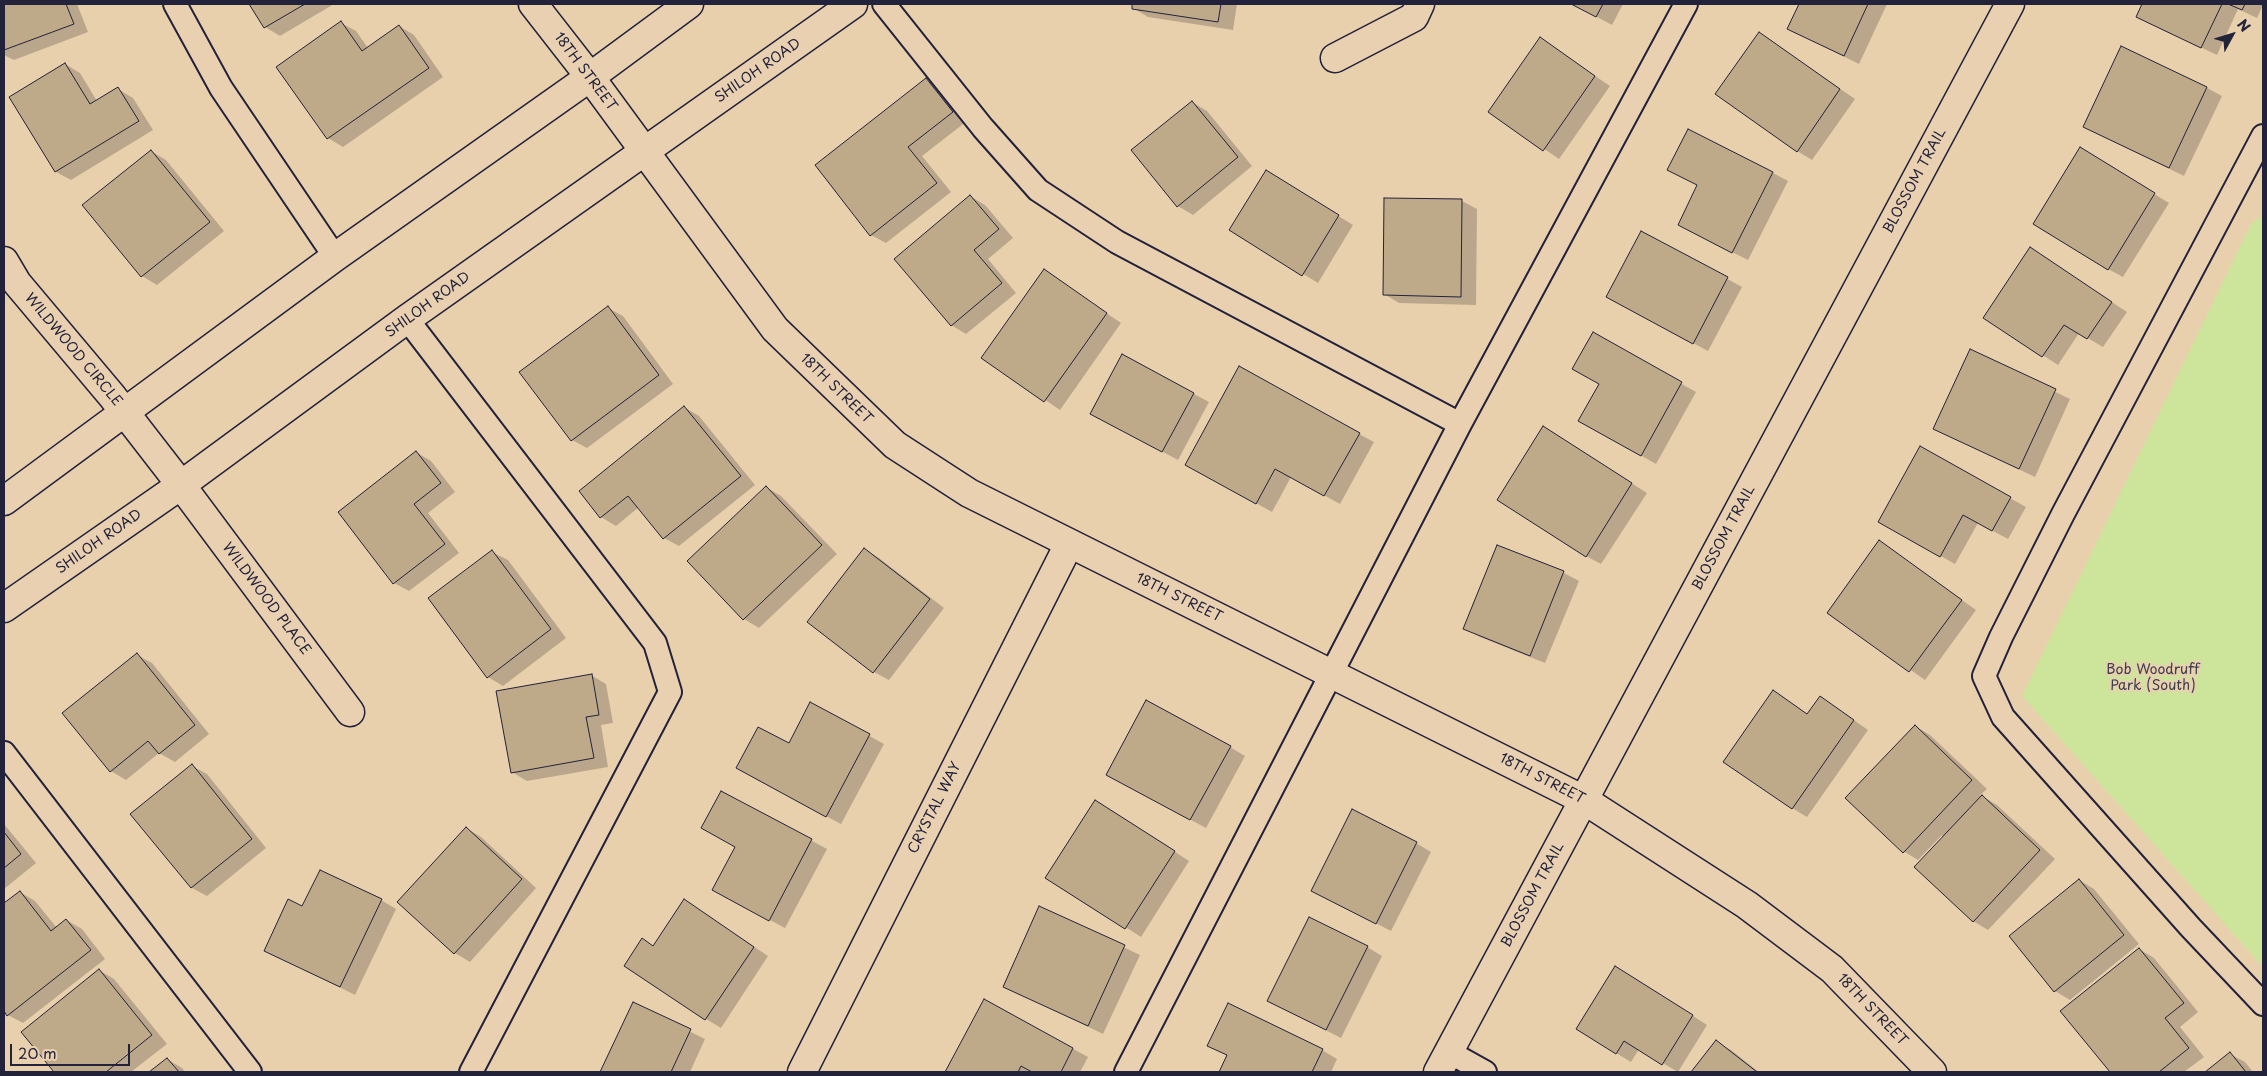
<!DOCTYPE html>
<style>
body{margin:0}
#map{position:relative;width:2267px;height:1076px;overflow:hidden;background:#e9d0ad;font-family:"Playpen Sans",sans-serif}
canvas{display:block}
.frame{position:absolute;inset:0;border:5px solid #22223b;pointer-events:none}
.north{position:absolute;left:2207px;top:10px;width:50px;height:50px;-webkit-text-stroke:4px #e9d0b1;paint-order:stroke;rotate:51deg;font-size:14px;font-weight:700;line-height:20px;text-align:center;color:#22223b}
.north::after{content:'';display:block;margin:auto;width:18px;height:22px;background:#22223b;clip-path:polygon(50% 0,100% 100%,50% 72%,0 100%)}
.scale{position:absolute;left:10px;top:1044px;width:120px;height:22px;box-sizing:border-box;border:2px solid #22223b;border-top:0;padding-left:6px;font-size:15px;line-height:18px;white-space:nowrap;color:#22223b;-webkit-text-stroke:4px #e9d0b1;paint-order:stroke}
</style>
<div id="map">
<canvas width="2267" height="1076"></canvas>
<div class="frame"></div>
<div class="north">N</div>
<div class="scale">20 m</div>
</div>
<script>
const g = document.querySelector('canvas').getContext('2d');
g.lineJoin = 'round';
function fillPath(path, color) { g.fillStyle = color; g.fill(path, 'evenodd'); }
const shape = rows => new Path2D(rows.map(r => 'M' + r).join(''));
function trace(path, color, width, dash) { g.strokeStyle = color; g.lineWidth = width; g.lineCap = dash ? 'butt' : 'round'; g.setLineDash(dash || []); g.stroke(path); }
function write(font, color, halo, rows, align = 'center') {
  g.font = font + ' "Playpen Sans",sans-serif'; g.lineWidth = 4; g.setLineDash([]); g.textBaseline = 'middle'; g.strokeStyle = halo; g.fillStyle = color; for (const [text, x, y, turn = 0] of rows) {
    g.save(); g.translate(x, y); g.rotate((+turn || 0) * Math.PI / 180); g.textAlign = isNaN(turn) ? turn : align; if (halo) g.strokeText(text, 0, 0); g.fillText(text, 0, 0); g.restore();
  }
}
const green = shape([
 [2263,215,2263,967,2022,696,2251,224]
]);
const shadow = shape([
 [4,4,77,4,88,32,14,60,4,55],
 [251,4,334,4,280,36,265,27],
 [1134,4,1237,4,1233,30,1148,17,1133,8],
 [1573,4,1623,4,1612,25],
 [1800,4,1887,4,1859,64,1788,29],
 [2143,4,2263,4,2263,5,2257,18,2238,9,2217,55,2137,17],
 [341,23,356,31,368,48,399,26,414,35,443,77,343,147,328,138],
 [1760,34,1855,99,1812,160,1797,151],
 [1540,39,1610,86,1559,159,1490,112],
 [65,64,80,73,97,101,118,89,133,98,153,130,71,180,56,172,11,98],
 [926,79,941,88,967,121,922,156,951,192,886,243,871,235],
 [2207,88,2222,96,2184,176,2084,127],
 [1192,102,1207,111,1252,166,1193,215,1178,206],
 [151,151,166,160,224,231,157,285,142,276,84,205],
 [2095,158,2169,203,2123,277,2108,269],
 [1773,173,1788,181,1748,260,1694,233],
 [1281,181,1353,225,1318,283,1231,230],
 [970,196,985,205,1013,238,988,259,1016,293,966,334,951,325],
 [1462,201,1477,209,1476,305,1399,303,1384,294],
 [1642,232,1742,287,1708,351,1622,305],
 [2031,249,2127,312,2103,347,2079,333,2058,365,1985,318],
 [1044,271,1121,323,1060,410,983,357],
 [608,308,623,316,673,384,587,448,572,440],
 [1593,334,1696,392,1656,464,1580,421,1601,384],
 [1970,351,2070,399,2035,477,1935,429],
 [1123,356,1209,402,1178,460,1107,422],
 [684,407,699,416,755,485,679,546,664,538,639,507,616,526,601,517,580,491],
 [1359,434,1374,442,1340,504,1291,477,1272,512,1202,473],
 [1558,437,1647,493,1601,564,1586,556],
 [1920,448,2026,507,2008,539,1978,523,1955,564,1880,522],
 [416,452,431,461,455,492,428,513,459,553,409,591,394,583],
 [766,487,781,496,837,554,759,628,744,619],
 [1880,542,1976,610,1925,680,1829,613],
 [1498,546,1564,573,1579,581,1545,663,1480,637,1465,628],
 [864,549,879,558,944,608,889,680,874,672],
 [492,552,508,560,566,638,503,686,488,677],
 [137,655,152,663,209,734,175,762,159,753,126,780,111,771],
 [591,675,606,684,613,723,601,725,608,767,527,781,512,772],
 [1773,692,1808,715,1835,707,1868,730,1807,817,1792,808],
 [811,704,884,744,841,824,752,777,789,745],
 [1915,726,1930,735,1987,789,1980,795,1997,805,2055,859,1988,930,1973,921,1942,835,1918,860,1903,851],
 [1230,747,1245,756,1206,828,1122,783],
 [192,766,207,774,266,848,207,896,192,888,132,814],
 [722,792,827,849,785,928,728,898,736,846],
 [1110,810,1189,861,1141,937,1047,877],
 [4,824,36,863,4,889],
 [466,828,481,837,536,888,470,962,455,953],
 [1416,843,1431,852,1391,931,1313,891],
 [2079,880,2094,889,2139,944,2070,1000,2055,991],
 [20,892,35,901,57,928,66,920,82,929,105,959,23,1023,8,1015,4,1009,4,905],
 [381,900,396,909,355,995,265,950,303,908],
 [1040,907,1140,955,1103,1034,1004,986],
 [699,910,768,956,721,1028,706,1019,642,940,654,947],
 [1367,947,1382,956,1341,1038,1284,1009],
 [2139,949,2154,958,2198,1012,2180,1027,2204,1057,2184,1072,2111,1072,2062,1012],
 [99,970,114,979,167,1044,131,1072,56,1072,23,1032],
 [1631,976,1707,1025,1678,1072,1639,1049,1631,1062,1616,1053],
 [985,1001,1088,1057,1080,1072,947,1072],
 [633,1003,705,1039,690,1072,601,1072],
 [1716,1042,1731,1050,1759,1072,1692,1072],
 [1209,1045,1322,1050,1337,1059,1331,1072,1220,1072,1228,1056],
 [2230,1054,2245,1062,2253,1072,2207,1072],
 [167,1059,182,1068,185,1072,151,1072]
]);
const building = shape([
 [4,4,66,4,74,24,4,50,4,4],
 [249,4,305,4,264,28,249,4],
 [1132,4,1221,4,1218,22,1132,9,1132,4],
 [1571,4,1603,4,1596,17,1571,4],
 [1799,4,1868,4,1844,56,1787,29,1799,4],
 [2142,4,2222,4,2201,48,2136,17,2142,4],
 [2228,4,2245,4,2242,10,2228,4],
 [341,21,362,51,399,25,429,68,327,139,276,67,341,21],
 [1759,32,1840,89,1797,152,1715,94,1759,32],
 [1540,37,1595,76,1543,151,1488,112,1540,37],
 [2121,46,2207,87,2169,168,2083,127,2121,46],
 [65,63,90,104,118,87,139,121,55,172,9,97,65,63],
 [926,78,953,112,908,147,937,183,870,236,815,165,926,78],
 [1192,101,1238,157,1177,207,1131,150,1192,101],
 [1688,129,1773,172,1732,253,1678,225,1697,185,1667,170,1688,129],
 [2080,147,2155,193,2108,270,2033,224,2080,147],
 [151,150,210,222,141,277,82,205,151,150],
 [1266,170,1339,215,1302,276,1229,230,1266,170],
 [970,195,999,229,974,250,1002,283,951,326,894,259,970,195],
 [1384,198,1462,199,1461,297,1383,295,1384,198],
 [1641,231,1728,277,1693,344,1606,297,1641,231],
 [2030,247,2112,302,2087,339,2064,325,2042,357,1983,318,2030,247],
 [1044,269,1107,313,1044,402,981,358,1044,269],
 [608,306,659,375,571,441,519,372,608,306],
 [1593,332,1682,382,1641,456,1578,421,1599,384,1572,369,1593,332],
 [1970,349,2056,389,2019,469,1933,429,1970,349],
 [1122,354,1194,393,1162,452,1090,414,1122,354],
 [1239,366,1360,433,1324,496,1275,469,1256,504,1185,465,1239,366],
 [684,406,741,476,663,539,628,496,600,518,579,491,684,406],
 [1543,426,1632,483,1586,557,1497,500,1543,426],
 [1920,446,2011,497,1992,531,1963,515,1940,557,1878,522,1920,446],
 [416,451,441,483,414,504,445,544,393,584,338,512,416,451],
 [766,486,822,545,743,620,687,561,766,486],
 [1879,540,1962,600,1909,672,1827,613,1879,540],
 [1497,545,1564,571,1530,656,1463,629,1497,545],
 [864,548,930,599,873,673,807,622,864,548],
 [492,550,551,629,487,678,428,598,492,550],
 [137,653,195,725,159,754,148,741,110,772,62,713,137,653],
 [592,674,599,715,586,717,594,758,511,773,496,691,592,674],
 [1773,690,1807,714,1820,696,1854,720,1792,809,1723,762,1773,690],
 [1146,700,1231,746,1190,820,1106,775,1146,700],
 [810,702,870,734,826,817,736,768,758,727,789,743,810,702],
 [1915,725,1972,780,1903,853,1845,798,1915,725],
 [192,764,252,839,191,888,130,814,192,764],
 [721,791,812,839,769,921,712,890,735,847,701,828,721,791],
 [1982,795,2040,850,1973,922,1914,867,1982,795],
 [1095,800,1175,851,1125,929,1045,878,1095,800],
 [1352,809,1417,842,1376,924,1311,891,1352,809],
 [466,827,522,879,454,954,397,902,466,827],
 [4,832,21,854,4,868,4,832],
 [320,870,382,899,340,987,264,951,288,899,302,906,320,870],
 [2079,879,2124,935,2054,992,2009,936,2079,879],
 [20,891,51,931,66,919,91,950,7,1016,4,1011,4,903,20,891],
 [684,899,754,947,705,1020,624,966,642,938,653,946,684,899],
 [1039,906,1125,945,1088,1026,1003,987,1039,906],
 [1309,917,1368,946,1326,1030,1267,1001,1309,917],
 [2139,948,2184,1003,2165,1018,2189,1048,2159,1072,2110,1072,2060,1011,2139,948],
 [1615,966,1693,1015,1662,1065,1624,1041,1616,1054,1576,1029,1615,966],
 [99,969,152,1035,106,1072,54,1072,21,1032,99,969],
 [984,999,1073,1048,1061,1072,1032,1072,1021,1066,1018,1072,945,1072,984,999],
 [633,1002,691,1029,671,1072,600,1072,633,1002],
 [1228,1003,1323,1049,1312,1072,1219,1072,1227,1055,1207,1046,1228,1003],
 [1716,1040,1757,1072,1691,1072,1716,1040],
 [2230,1052,2246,1072,2205,1072,2230,1052],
 [167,1058,179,1072,149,1072,167,1058]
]);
const service = shape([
 [175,4,221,88,335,257],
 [884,4,983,128,1038,190,1117,242,1460,424],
 [2263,136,2063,514,2001,637,1984,676,2003,717,2191,928,2263,1004],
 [407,319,655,643,670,692,471,1072],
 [4,753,250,1072],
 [1449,1052,1485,1072],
 [1126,1072,1460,424,1686,4]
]);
const minor = shape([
 [1335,58,1414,17,1420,4],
 [4,261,17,283,112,396,181,485,350,712],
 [802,1072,1069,544],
 [1438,1072,2010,4]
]);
const tertiary = shape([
 [533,4,590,77,775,329,895,445,969,493,1584,800,1747,905,1832,969,1932,1072]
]);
const secondary = shape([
 [4,501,335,257,590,77,689,4],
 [4,608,181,485,407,319,853,4]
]);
const streetNames = [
 ["SHILOH ROAD",758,71,-35],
 ["18TH STREET",585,72,53],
 ["BLOSSOM TRAIL",1915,181,-62],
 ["SHILOH ROAD",428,305,-36],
 ["WILDWOOD CIRCLE",73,350,50],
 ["18TH STREET",836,389,44],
 ["BLOSSOM TRAIL",1724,538,-62],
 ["SHILOH ROAD",99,542,-35],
 ["18TH STREET",1179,598,26],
 ["WILDWOOD PLACE",266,599,53],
 ["18TH STREET",1542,779,27],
 ["CRYSTAL WAY",935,808,-63],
 ["BLOSSOM TRAIL",1533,895,-62],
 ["18TH STREET",1872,1010,46]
];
const parkNames = [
 ["Bob Woodruff",2153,670],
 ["Park (South)",2153,686]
];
fillPath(green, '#cde59b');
fillPath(shadow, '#0003');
fillPath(building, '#bea989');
trace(building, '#22223b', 1);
trace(service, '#22223b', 26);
trace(minor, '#22223b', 31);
trace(tertiary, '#22223b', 31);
trace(secondary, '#22223b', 31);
trace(service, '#e9d0b1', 22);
trace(minor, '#e9d0b1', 28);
trace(tertiary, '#e9d0b1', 28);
trace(secondary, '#e9d0b1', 28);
write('14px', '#22223b', '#e9d0b1', streetNames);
write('14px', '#3c3f49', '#e9d0b1', parkNames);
</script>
